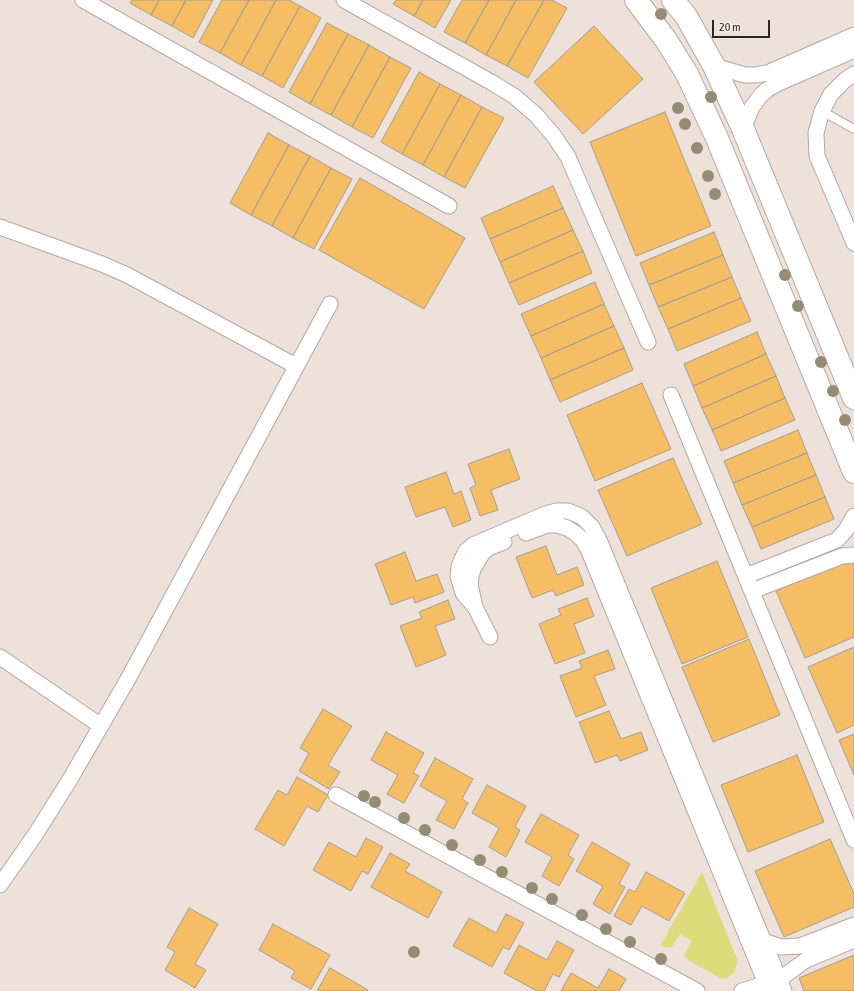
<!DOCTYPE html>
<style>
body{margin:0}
#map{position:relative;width:854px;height:991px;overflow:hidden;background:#ede1da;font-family:"Asap Condensed",sans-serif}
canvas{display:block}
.scale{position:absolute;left:712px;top:20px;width:58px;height:18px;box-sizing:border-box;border:2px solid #2b2724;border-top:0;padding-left:5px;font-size:12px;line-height:14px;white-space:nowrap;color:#2b2724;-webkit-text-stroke:3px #fbeee8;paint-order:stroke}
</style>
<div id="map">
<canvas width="854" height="991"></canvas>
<div class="scale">20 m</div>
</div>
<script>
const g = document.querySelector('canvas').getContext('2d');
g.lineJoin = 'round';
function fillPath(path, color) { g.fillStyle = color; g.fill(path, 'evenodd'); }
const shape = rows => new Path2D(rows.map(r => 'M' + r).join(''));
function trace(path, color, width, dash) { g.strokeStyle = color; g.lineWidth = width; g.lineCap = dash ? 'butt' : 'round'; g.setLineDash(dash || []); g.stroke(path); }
const green = shape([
 [702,872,737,959,737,964,734,972,727,978,722,979,688,960,684,955,692,941,680,934,671,948,660,946]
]);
const building = shape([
 [132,0,159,0,151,15,130,3,132,0],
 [159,0,186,0,172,26,151,15,159,0],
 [186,0,213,0,193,38,172,26,186,0],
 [222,0,249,0,220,53,199,42,222,0],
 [249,0,276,0,241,65,220,53,249,0],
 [276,0,289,0,300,6,262,76,241,65,276,0],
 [396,0,423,0,414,16,393,4,396,0],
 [423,0,451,0,435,28,414,16,423,0],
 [462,0,489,0,465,43,444,32,462,0],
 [489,0,516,0,486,55,465,43,489,0],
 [516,0,544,0,507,66,486,55,516,0],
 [544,0,552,0,567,8,528,78,507,66,544,0],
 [300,6,321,18,283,88,262,76,300,6],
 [327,23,348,34,310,104,289,92,327,23],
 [594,26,643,79,583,134,534,82,594,26],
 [348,34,369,45,331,115,310,104,348,34],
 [369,45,390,57,352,127,331,115,369,45],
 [390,57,411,68,373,138,352,127,390,57],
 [419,72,440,84,402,154,381,142,419,72],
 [440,84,461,95,423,165,402,154,440,84],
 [461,95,482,107,444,177,423,165,461,95],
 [482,107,504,118,465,188,444,177,482,107],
 [665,112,711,226,636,256,590,142,665,112],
 [268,133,289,145,251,215,230,203,268,133],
 [289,145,310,156,272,226,251,215,289,145],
 [310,156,331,168,293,238,272,226,310,156],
 [331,168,352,179,314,249,293,238,331,168],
 [360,178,465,238,424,309,319,250,360,178],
 [553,186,563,208,490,239,481,218,553,186],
 [563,208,573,230,500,262,490,239,563,208],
 [573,230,583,251,509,283,500,262,573,230],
 [714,232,723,255,649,285,640,263,714,232],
 [583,251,592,273,519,305,509,283,583,251],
 [723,255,732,277,658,307,649,285,723,255],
 [732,277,741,298,668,329,658,307,732,277],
 [595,282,604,304,531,336,521,314,595,282],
 [741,298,751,321,677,351,668,329,741,298],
 [604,304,614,326,541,358,531,336,604,304],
 [614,326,624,348,550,380,541,358,614,326],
 [757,332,766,354,693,386,684,364,757,332],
 [624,348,633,370,560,402,550,380,624,348],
 [766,354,776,376,702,408,693,386,766,354],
 [776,376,785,398,712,430,702,408,776,376],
 [642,383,671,449,595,481,567,415,642,383],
 [785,398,795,420,721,451,712,430,785,398],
 [798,430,807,453,733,483,724,461,798,430],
 [509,449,520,479,491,490,498,510,480,516,470,488,476,485,468,464,509,449],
 [807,453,816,475,742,505,733,483,807,453],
 [673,458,702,524,627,556,598,490,673,458],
 [446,472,454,494,461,491,471,520,453,527,445,507,416,517,405,487,446,472],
 [816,475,825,497,752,527,742,505,816,475],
 [825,497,834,519,761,549,752,527,825,497],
 [546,546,557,575,577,567,584,585,556,596,553,590,532,598,516,557,546,546],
 [405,552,416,581,437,574,444,592,415,603,413,597,391,605,375,564,405,552],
 [851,559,854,565,854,637,805,658,776,591,851,559],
 [717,561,748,637,682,664,651,588,717,561],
 [587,598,594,616,574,624,585,653,555,664,539,624,561,615,558,609,587,598],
 [448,600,455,619,435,626,446,655,416,667,400,626,422,618,419,612,448,600],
 [749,639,780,715,713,742,682,667,749,639],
 [854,647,854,725,837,733,808,667,854,647],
 [608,650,615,669,594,676,606,705,576,717,560,676,582,668,579,661,608,650],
 [323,709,352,726,328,765,340,772,329,789,299,771,309,753,300,748,323,709],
 [609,711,621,739,641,732,648,750,620,761,617,755,595,763,579,722,609,711],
 [386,732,424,753,413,773,419,776,404,803,387,794,398,775,371,760,386,732],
 [854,734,854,775,839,740,854,734],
 [797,755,824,822,748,852,721,785,797,755],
 [435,758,473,779,462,799,468,803,454,829,436,820,447,801,420,786,435,758],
 [297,777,328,795,318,812,307,806,284,846,255,829,278,790,287,795,297,777],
 [487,785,526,806,515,827,520,830,506,857,489,847,499,828,472,813,487,785],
 [541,814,579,835,568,855,574,859,559,886,542,876,552,857,525,842,541,814],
 [366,838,383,847,368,874,362,871,351,891,313,870,329,842,356,857,366,838],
 [830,839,854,894,854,907,784,937,755,871,830,839],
 [592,842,630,864,619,884,625,887,610,914,593,904,603,886,576,871,592,842],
 [390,853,410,864,405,871,442,892,428,918,371,887,390,853],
 [646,872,685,893,669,921,642,906,631,925,614,916,629,889,635,892,646,872],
 [189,908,218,924,195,964,206,970,195,988,165,970,175,952,167,947,189,908],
 [506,914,524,923,509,950,503,947,492,967,453,946,469,918,496,933,506,914],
 [273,924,330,955,311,989,291,978,295,971,259,950,273,924],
 [557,941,574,950,559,977,553,974,544,991,537,991,504,973,519,945,547,960,557,941],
 [854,955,854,991,804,991,799,978,854,955],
 [330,968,368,990,367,991,317,991,330,968],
 [609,969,626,979,619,991,561,991,571,973,598,988,609,969]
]);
const lane = shape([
 [822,111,854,129]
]);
const street = shape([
 [83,0,449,206],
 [344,0,491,82,514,96,536,115,554,136,568,157,648,342],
 [714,66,745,75,756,75,767,73,854,35],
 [854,74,845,80,831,94,822,111,816,133,817,156,854,243],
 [743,129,752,107,761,95,768,89,777,84,854,50],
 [0,227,102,264,127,275,296,366],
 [671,395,854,840],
 [526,533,547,525,557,525,567,528,575,533,583,540,588,549,769,991],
 [746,576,837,540,846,530,854,516],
 [752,591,842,556,854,555],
 [475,607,463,593,458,576,459,567,462,559,466,551,473,545,543,515,556,511,568,511,582,517,592,527,600,542,784,991],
 [490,637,475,607,470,584,471,577,473,569,482,554,488,548,504,542],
 [0,657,101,726],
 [336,795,697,991],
 [0,885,35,835,69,781,128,679,330,304],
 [764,941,781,947,800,946,854,925],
 [742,991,780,979,806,960,854,940]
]);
const secondary = shape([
 [636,0,666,40,687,74,716,136,854,472],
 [673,0,686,16,714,66,743,129,854,398]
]);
const trees = [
 [661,14],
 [711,97],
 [678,108],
 [685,124],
 [697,148],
 [708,176],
 [715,194],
 [785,275],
 [798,306],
 [821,362],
 [833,391],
 [845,420],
 [364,796],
 [375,802],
 [404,818],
 [425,830],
 [452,845],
 [480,860],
 [502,872],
 [532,888],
 [552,899],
 [582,915],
 [606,929],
 [630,942],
 [414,952],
 [661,959]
];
fillPath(green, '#dedb7a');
fillPath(building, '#f5bd64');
trace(building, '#a49e94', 1);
trace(lane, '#b4a8a2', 10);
trace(street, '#b4a8a2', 17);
trace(secondary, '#b4a8a2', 24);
trace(lane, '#fff', 8);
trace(street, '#fff', 15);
trace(secondary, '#fff', 22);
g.fillStyle = '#948d73';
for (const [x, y] of trees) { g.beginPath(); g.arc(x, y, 6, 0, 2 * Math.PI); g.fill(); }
</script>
